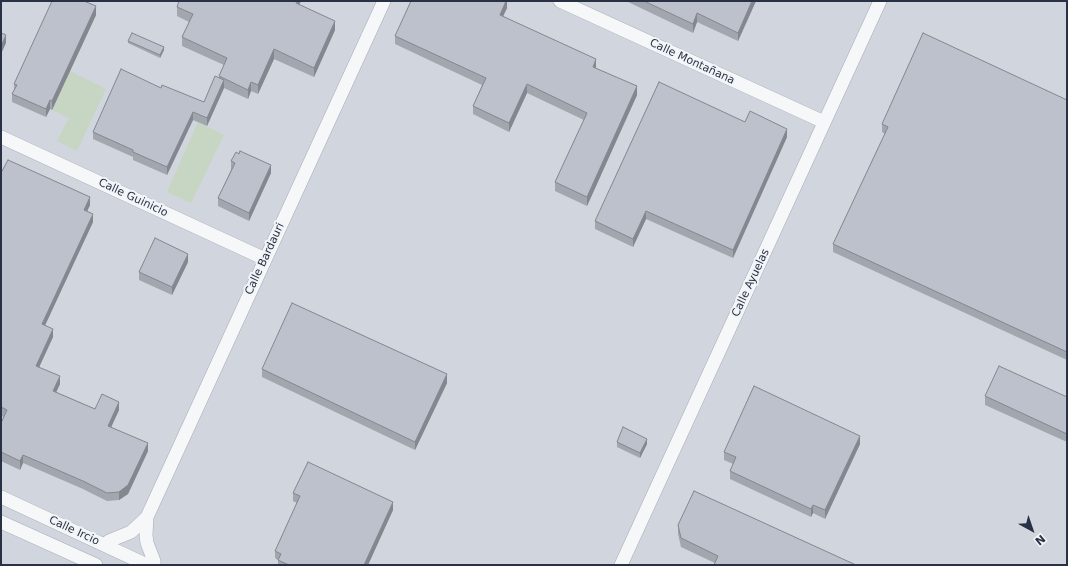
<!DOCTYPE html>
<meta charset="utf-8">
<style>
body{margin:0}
#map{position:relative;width:1068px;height:566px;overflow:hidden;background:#e2e6eb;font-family:"DejaVu Sans",sans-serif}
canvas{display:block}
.frame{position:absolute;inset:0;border:2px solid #293245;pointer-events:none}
.north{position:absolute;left:1012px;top:510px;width:40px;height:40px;-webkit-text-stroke:3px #f2f5f8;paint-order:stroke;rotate:140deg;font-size:11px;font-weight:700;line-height:16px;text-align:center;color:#293245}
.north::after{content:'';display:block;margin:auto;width:14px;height:18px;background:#293245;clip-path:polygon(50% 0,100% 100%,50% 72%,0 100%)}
</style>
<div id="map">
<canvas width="1068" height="566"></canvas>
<div class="frame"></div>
<div class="north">N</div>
</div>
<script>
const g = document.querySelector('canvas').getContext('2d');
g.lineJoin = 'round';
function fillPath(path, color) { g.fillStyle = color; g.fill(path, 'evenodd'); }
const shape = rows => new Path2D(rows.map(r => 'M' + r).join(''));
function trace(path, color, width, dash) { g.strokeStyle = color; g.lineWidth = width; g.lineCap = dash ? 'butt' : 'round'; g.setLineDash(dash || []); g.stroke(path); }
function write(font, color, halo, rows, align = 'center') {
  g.font = font + ' "DejaVu Sans",sans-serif'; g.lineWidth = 4; g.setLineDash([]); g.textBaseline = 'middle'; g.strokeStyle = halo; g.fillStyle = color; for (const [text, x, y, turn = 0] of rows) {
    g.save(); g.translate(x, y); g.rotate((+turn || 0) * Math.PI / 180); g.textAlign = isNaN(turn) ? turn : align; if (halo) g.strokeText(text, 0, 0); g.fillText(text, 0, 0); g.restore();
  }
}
const built = shape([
 [1,1,1067,1,1067,565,1,565]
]);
const green = shape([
 [70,71,106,89,77,151,57,141,69,118,52,110],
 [198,122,224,135,191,203,167,192]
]);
const minor = shape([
 [560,1,824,122],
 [1,137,265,259],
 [1,497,147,565],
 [1,522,96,565],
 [104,545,109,541,131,532,147,517],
 [154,565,154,561,147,543,146,535,147,517,384,1],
 [621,565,880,1]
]);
const wall = shape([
 [507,1,507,8,503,16,596,67,596,68,637,95,587,206,555,191,555,182,584,120,527,93,509,132,473,114,473,106,482,85,395,44,395,36],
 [626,1,756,1,738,41,697,22,693,33],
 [299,5,335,30,314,77,274,59,258,94,251,91,248,99,224,88,207,126,193,120,167,175,133,160,133,157,93,139,93,132,161,88,204,102,219,78,219,76,224,65,182,46,182,37,189,22,177,16,177,7],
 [96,15,52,110,50,109,46,117,12,102,12,94,14,90,14,84],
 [128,41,164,50,160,58,128,43],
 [1067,100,1067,360,833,252,833,244,885,134,882,132,882,124],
 [745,122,787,137,733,258,646,219,633,247,595,229,595,221],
 [231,161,271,173,249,221,218,206,218,198,231,170],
 [1,170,90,205,87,211,93,222,45,325,53,337,39,367,60,384,56,392,95,409,119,410,111,427,148,451,128,494,119,500,107,501,83,489,23,463,20,470,1,461,1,423,4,417,1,416],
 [188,262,172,295,139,280,139,272],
 [262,369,447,383,415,450,262,377],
 [985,396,1067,397,1067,442,985,405],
 [617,442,647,444,640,458,617,447],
 [860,444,825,519,813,513,811,517,730,479,730,471,733,464,724,460,724,452],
 [293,493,393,510,368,565,278,565,278,560,275,558,275,551,297,503,293,501],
 [678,525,856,565,715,563,681,547,678,534]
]);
const shadedWall = shape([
 [297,1,301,1,296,12,296,3],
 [506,1,507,1,507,8,500,23,500,15],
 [752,1,756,1,738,41,738,33],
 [96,6,96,15,52,110,52,101],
 [697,13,697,22,693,33,693,24],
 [335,21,335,30,314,77,314,68],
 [6,35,6,43,1,54,1,46],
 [164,47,164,50,160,58,160,55],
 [274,49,274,59,258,94,258,85],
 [596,59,596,67,593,75,593,67],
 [224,80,224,88,207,126,207,118],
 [251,82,251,91,248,99,248,90],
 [527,84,527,93,509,132,509,123],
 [637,86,637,95,587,206,587,197],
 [50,100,50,109,46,117,46,109],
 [193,112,193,120,167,175,167,167],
 [787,129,787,137,733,258,733,250],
 [271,165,271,173,249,221,249,213],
 [90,197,90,205,84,218,84,210],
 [646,211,646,219,633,247,633,239],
 [93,214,93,222,42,332,42,324],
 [188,254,188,262,172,295,172,287],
 [53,329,53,337,36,374,36,366],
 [447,374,447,383,415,450,415,442],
 [60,376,60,384,53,399,53,391],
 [119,402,119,410,108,434,108,426],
 [860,436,860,444,825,519,825,510],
 [647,439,647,444,640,458,640,453],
 [148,443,148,451,128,494,119,500,119,492],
 [23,455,23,463,20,470,20,461],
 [393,502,393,510,368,565,364,565],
 [813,505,813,513,811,517,811,509]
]);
const building = shape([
 [52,1,84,1,96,6,52,101,50,100,46,109,12,94,17,85,14,84,52,1],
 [179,1,297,1,296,3,335,21,314,68,274,49,258,85,251,82,248,90,219,76,227,58,182,37,193,14,177,7,179,1],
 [411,1,506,1,500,15,596,59,593,67,637,86,587,197,555,182,587,113,527,84,509,123,473,106,486,78,395,36,411,1],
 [644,1,752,1,738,33,697,13,693,24,644,1],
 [1,33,6,35,1,46,1,33],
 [132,33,164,47,160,55,128,41,132,33],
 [923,33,1067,100,1067,352,833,244,888,127,882,124,923,33],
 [121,69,161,88,162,85,204,102,215,76,224,80,207,118,193,112,167,167,133,152,133,150,93,132,121,69],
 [659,82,745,122,750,111,787,129,733,250,646,211,633,239,595,221,659,82],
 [240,151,271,165,249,213,218,198,235,163,231,161,236,152,239,154,240,151],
 [8,160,90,197,84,210,93,214,42,324,53,329,36,366,60,376,53,391,95,409,102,394,119,402,108,426,148,443,128,485,119,492,107,493,83,481,23,455,20,461,1,452,1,423,7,410,1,407,1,170,2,171,8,160],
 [155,238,188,254,172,287,139,272,155,238],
 [292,303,447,374,415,442,262,369,292,303],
 [999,366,1067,397,1067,434,985,396,999,366],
 [754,386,860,436,825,510,813,505,811,509,730,471,736,457,724,452,754,386],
 [623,427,647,439,640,453,617,442,623,427],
 [308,462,393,502,364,565,289,565,278,560,281,554,275,551,300,496,293,493,308,462],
 [694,491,856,565,714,565,718,556,681,538,678,525,694,491]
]);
const streetNames = [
 ["Calle Montañana",692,62,25],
 ["Calle Guinicio",133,198,25],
 ["Calle Bardauri",265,259,-65],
 ["Calle Ayuelas",751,283,-65],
 ["Calle Ircio",74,531,25]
];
fillPath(built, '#d0d5de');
fillPath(green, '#c7d6c3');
trace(minor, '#a7acb6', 14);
trace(minor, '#f5f7f9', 13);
fillPath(wall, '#a2a6af');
fillPath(shadedWall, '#84878f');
fillPath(building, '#bcc1cc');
trace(building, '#84878f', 1);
write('11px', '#293245', '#f2f5f8', streetNames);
</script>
